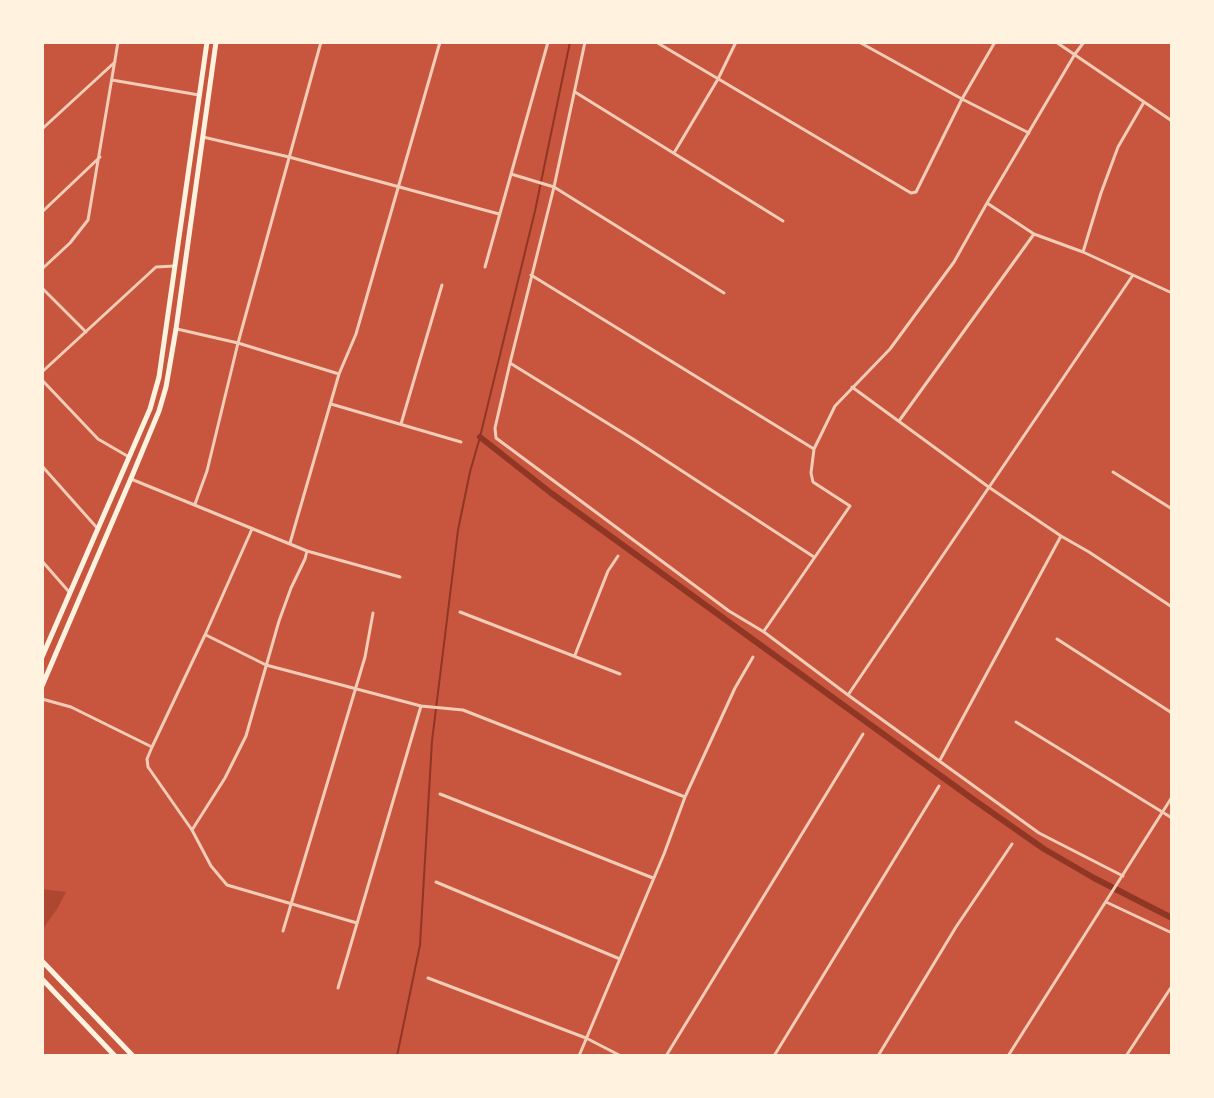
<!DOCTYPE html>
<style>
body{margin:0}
#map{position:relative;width:1214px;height:1098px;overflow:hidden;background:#c8553d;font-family:"Work Sans",sans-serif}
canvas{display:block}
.frame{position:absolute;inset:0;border:44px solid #fff3e0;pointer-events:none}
</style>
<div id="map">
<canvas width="1214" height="1098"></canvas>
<div class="frame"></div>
</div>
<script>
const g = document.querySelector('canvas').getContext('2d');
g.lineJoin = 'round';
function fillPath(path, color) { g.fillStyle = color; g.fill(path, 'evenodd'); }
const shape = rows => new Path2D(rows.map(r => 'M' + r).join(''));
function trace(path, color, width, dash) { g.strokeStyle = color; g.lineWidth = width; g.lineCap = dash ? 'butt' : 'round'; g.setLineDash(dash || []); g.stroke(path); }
const green = shape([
 [42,889,66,892,57,909,42,930]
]);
const stream = shape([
 [397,1056,420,945,432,741,458,530,470,472,480,437,535,211,570,42]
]);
const canal = shape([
 [480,437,551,493,974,800,1044,849,1094,878,1172,918]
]);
const minor = shape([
 [585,42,554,187,510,363,495,428,496,438,729,611,764,632,848,695,1039,833,1123,876],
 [656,42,911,193,916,192,962,99,995,42],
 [859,42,962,99,1029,133],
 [1056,42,1172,121],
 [112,80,199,95],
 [575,92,783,221],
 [42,129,115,62],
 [203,137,289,157,499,214],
 [674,153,718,79,736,42],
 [511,174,554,187,724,293],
 [987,203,1034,234,1083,252,1172,293],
 [42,212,100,157],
 [1083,252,1101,193,1118,147,1144,102],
 [485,267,548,42],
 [42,269,70,243,88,220,118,42],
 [531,275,814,449],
 [42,288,86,332],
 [177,329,238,343,339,374],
 [510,363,633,439,814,557],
 [42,372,156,267,175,266],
 [42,380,98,439,129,457],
 [852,387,990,488,1061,536,1089,552,1172,607],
 [331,404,461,442],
 [899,421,1034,234],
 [401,424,442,285],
 [42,466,98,529],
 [1113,472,1172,509],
 [131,479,307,551,400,577],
 [195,504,207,471,238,343,321,42],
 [252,529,205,635,152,747,147,759,148,767,192,830,211,866,227,885,357,923],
 [290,543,339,374,356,334,440,42],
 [42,561,70,593],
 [460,612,620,674],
 [764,631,850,506,813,482,811,473,814,449,835,406,890,349,954,262,987,203,1075,54,1084,42],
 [206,635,266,665,421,706,463,710,685,797],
 [1057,639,1172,713],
 [575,655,608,571,618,556],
 [848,695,1133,275],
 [42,699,71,707,152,747],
 [1016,722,1172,818],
 [940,760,1061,536],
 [440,794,653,878],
 [192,830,225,778,246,736,279,621,291,588,305,559,307,551],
 [436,882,620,959],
 [1106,902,1172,933],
 [283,931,365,657,373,613],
 [428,978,586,1038,621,1056],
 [338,988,421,706],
 [579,1056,664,854,685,797,735,688,753,657],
 [666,1056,863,734],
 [774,1056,939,786],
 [878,1056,956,927,1012,844],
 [1008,1056,1172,797],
 [1126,1056,1172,986]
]);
const primary = shape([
 [42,961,133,1056],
 [42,979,115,1056]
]);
const trunk = shape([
 [42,657,150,409,159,377,207,42],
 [42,686,132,476,159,411,166,387,176,329,216,42]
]);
fillPath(green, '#ae4732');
trace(stream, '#8f3625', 2);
trace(canal, '#8f3625', 6);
trace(minor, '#f1ccb7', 3);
trace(primary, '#fff3e0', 5);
trace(trunk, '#fff3e0', 5);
</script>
